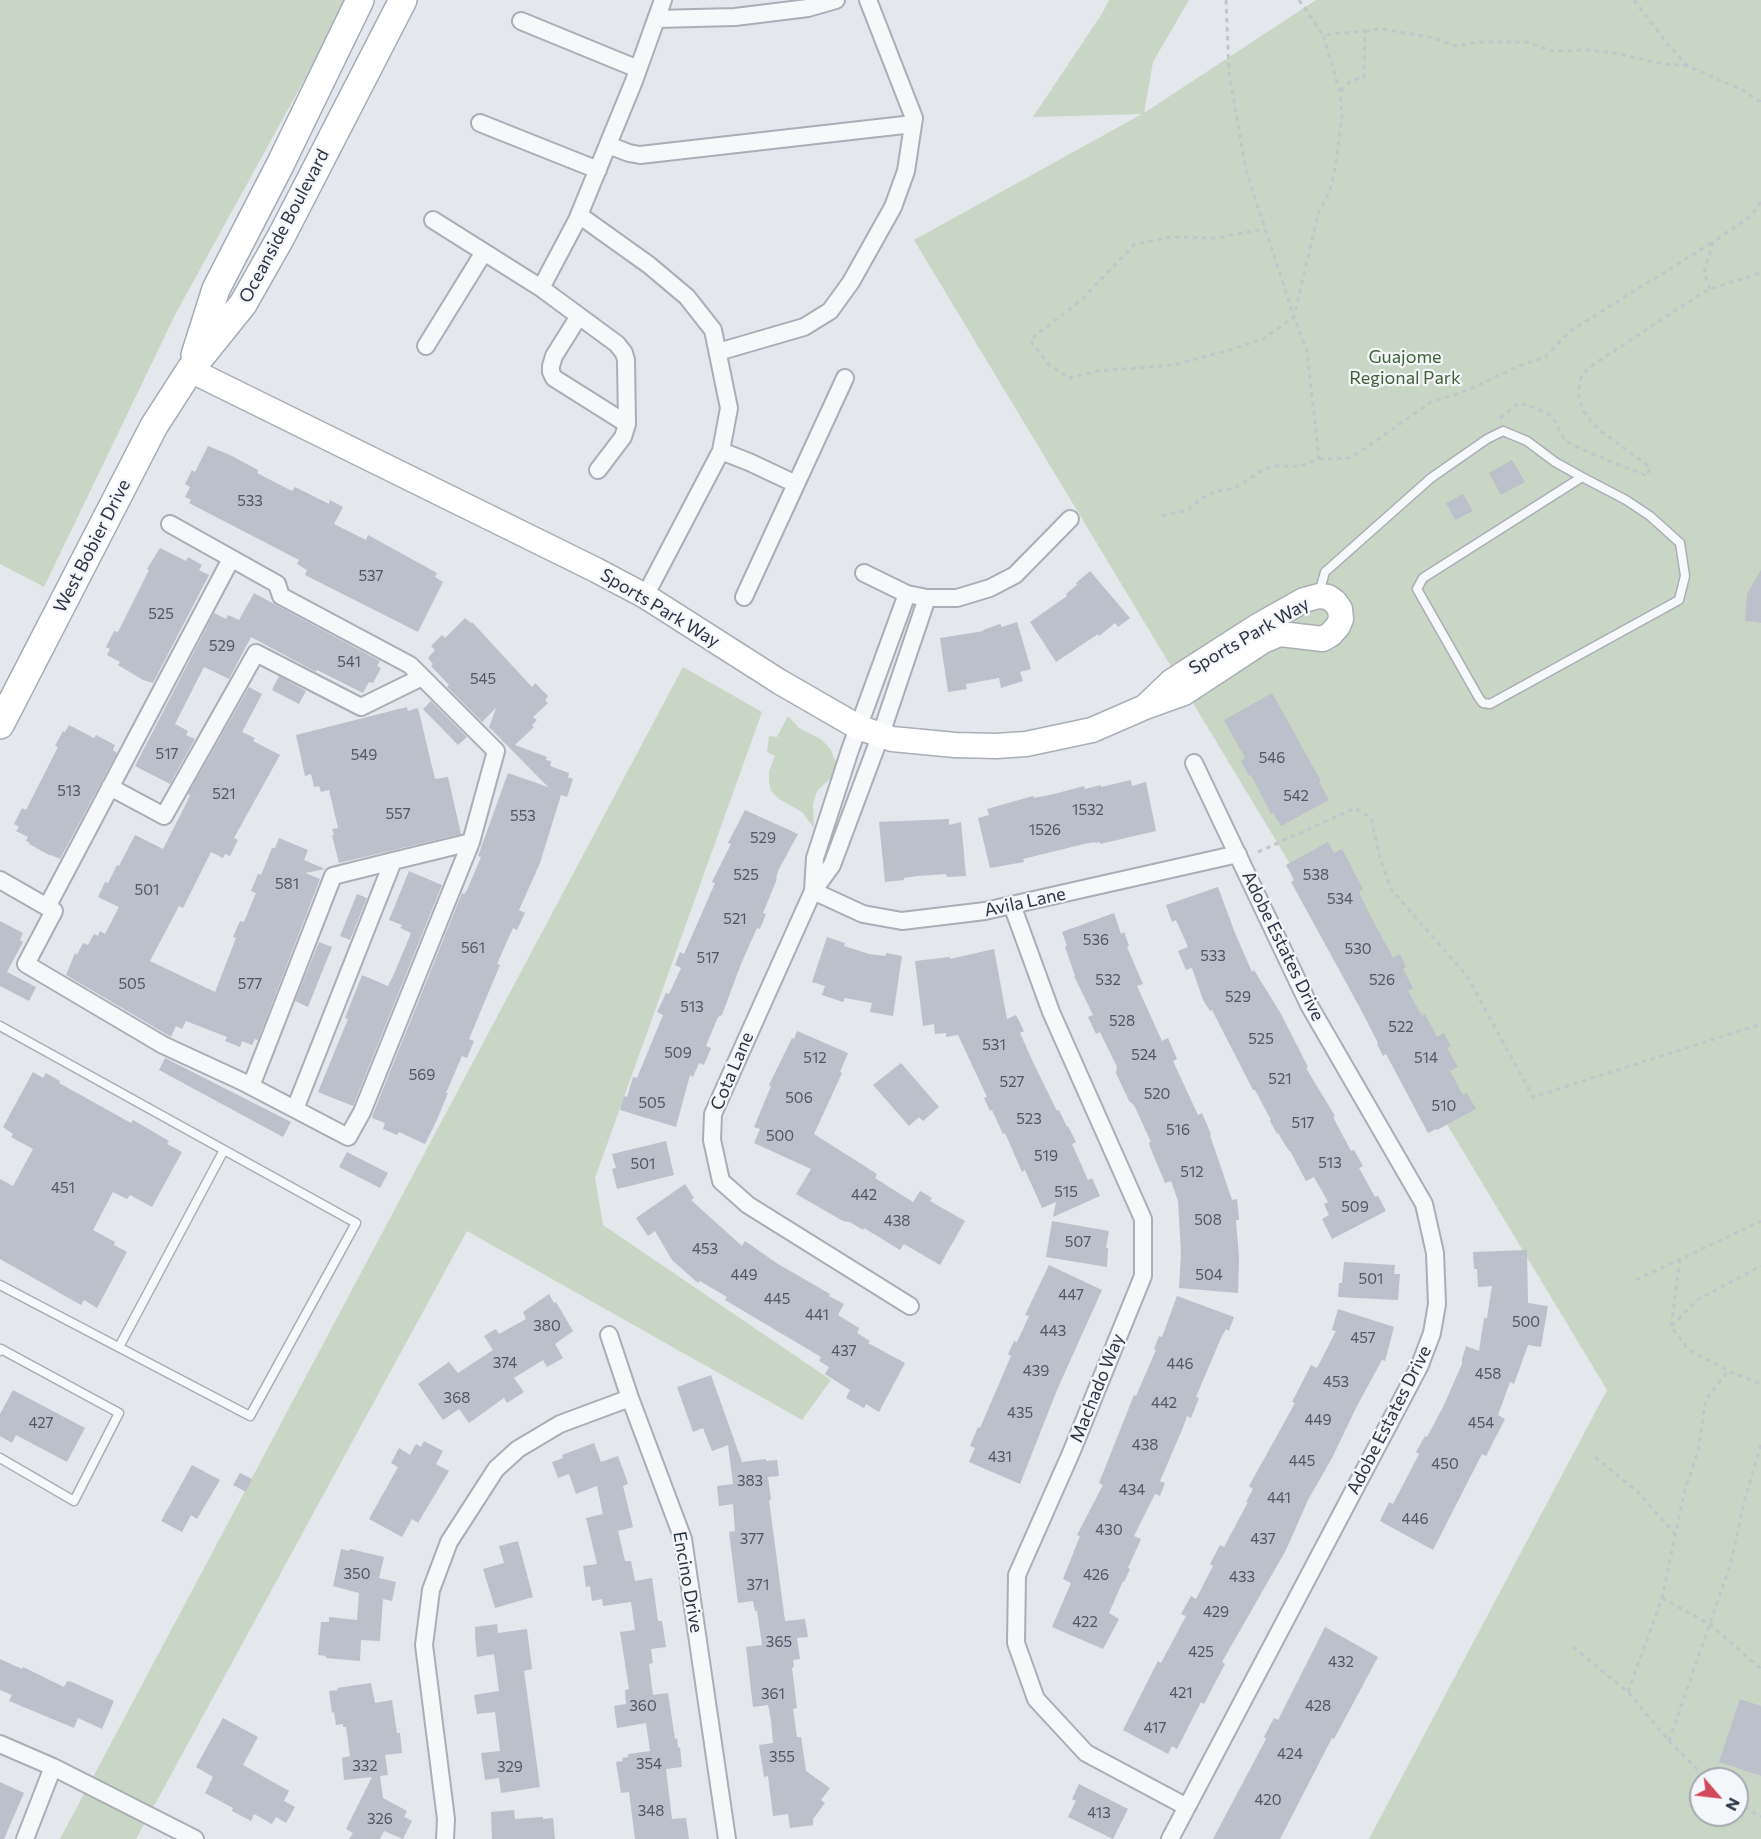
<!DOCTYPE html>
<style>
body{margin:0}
#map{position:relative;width:1761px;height:1839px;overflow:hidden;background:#e4e7ec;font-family:Commissioner,sans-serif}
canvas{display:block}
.north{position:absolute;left:1689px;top:1767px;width:60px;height:60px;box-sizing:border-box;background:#f4f6f9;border:2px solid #a4a8b1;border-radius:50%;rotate:118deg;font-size:16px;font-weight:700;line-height:24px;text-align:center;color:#2b3445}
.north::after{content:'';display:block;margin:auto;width:21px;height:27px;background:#d1495b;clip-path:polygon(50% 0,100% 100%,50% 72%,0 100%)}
</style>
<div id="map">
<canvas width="1761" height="1839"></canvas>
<div class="north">N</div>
</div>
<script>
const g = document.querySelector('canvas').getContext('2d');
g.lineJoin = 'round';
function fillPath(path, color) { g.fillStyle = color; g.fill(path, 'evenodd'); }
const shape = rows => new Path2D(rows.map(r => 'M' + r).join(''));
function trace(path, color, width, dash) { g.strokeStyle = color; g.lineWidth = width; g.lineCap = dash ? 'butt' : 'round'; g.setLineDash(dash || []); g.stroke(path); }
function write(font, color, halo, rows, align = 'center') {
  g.font = font + ' Commissioner,sans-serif'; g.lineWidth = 4.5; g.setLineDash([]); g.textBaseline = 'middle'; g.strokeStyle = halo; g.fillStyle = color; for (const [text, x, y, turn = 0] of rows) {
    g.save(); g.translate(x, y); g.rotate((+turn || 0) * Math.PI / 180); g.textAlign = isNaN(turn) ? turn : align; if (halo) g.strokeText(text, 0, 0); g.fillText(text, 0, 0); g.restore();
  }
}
const green = shape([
 [0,0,346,0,341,13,176,313,44,587,0,564],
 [1109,0,1189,0,1153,62,1144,113,1316,0,1761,0,1761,1839,1369,1839,1607,1390,914,240,1142,114,1033,117,1103,12],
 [1701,1779,1737,1779,1737,1815,1701,1815],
 [683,667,762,712,595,1178,603,1225,831,1380,802,1420,467,1231,136,1839,60,1839],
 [788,716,799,728,822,740,831,750,836,763,837,769,835,774,817,791,813,804,814,828,802,812,779,799,771,791,769,782,769,771,775,756,767,752,769,736,777,737]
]);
const building = shape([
 [208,446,230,455,258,470,257,473,292,491,295,487,329,504,330,500,343,507,334,524,366,540,368,535,437,573,435,577,443,582,418,632,305,575,307,570,297,564,299,560,189,503,191,500,185,497,190,487,185,484,192,470,195,472],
 [1512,460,1525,482,1501,495,1489,473],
 [1463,494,1473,511,1455,520,1446,503],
 [160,548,186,561,188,557,202,565,199,570,209,575,153,683,143,680,118,665,120,662,107,655,110,649,106,647,114,631,118,632,149,570,147,569],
 [1761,570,1761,623,1745,621,1747,594],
 [1090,571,1130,618,1118,627,1115,623,1099,636,1098,634,1056,662,1030,622,1067,596,1066,594,1077,585,1076,583],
 [254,593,380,661,377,666,381,668,373,683,369,682,363,693,317,670,316,672,251,637,229,679,204,667,175,724,188,731,186,735,195,739,170,784,135,766,214,613,226,619,228,615,239,620],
 [465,618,471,623,472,622,532,687,535,683,548,696,545,700,548,703,533,717,537,720,532,725,534,727,515,745,547,757,546,760,551,761,550,766,569,773,568,777,573,779,567,797,561,795,540,863,519,910,525,913,517,930,513,928,497,964,500,965,469,1039,474,1041,467,1058,462,1056,446,1093,448,1093,436,1122,425,1144,399,1132,397,1135,383,1129,385,1123,372,1118,373,1114,462,893,464,894,467,890,481,857,478,856,508,773,548,787,489,727,496,708,482,722,447,687,449,685,431,666,433,664,428,658,435,650,431,646,442,635,445,638],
 [1017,622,1031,669,1020,672,1023,681,1001,688,999,678,966,684,967,689,948,692,940,638,984,631,983,630,1000,624,1002,627],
 [279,676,306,691,299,704,272,690],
 [249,687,262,694,242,732,255,738,253,741,280,755,234,838,238,840,230,856,225,854,223,858,211,852,183,908,179,906,150,961,215,992,236,938,233,937,240,921,244,922,256,893,251,891,258,874,261,875,272,848,275,848,279,838,308,850,304,860,325,869,305,873,320,879,258,1040,255,1039,252,1045,242,1041,240,1047,225,1041,227,1037,186,1021,182,1029,176,1026,171,1037,66,975,75,953,77,955,83,943,88,945,94,934,98,936,100,931,105,934,119,907,98,897,105,882,108,883,117,865,119,866,135,835,163,849,186,804,190,795,188,794],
 [1272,693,1321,781,1319,782,1329,800,1281,826,1273,813,1271,814,1251,775,1249,776,1241,761,1245,758,1224,720],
 [431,701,467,737,458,745,423,709],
 [407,707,408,711,418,708,435,779,448,777,461,834,339,863,332,835,334,835,332,829,338,828,329,790,321,792,319,786,314,787,311,774,305,776,296,735],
 [69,725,94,738,96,735,115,745,113,750,117,753,60,859,51,855,51,856,29,844,30,843,26,841,28,837,16,831,19,827,14,824,22,808,26,810,58,747,55,746,63,731,65,732],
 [1131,780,1132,786,1146,782,1156,831,1100,844,1100,842,1095,843,1095,842,1084,844,1023,859,1024,862,990,868,978,818,989,815,987,809,1033,796,1034,798,1054,794,1084,786,1085,789,1101,785,1101,787],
 [745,810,798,834,778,871,776,879,777,879,763,913,766,914,760,929,757,928,741,964,722,1015,718,1017,706,1046,711,1048,704,1065,699,1063,693,1077,690,1075,676,1127,620,1110,624,1096,627,1097,633,1077,637,1078,663,1015,657,1012,666,993,669,994,681,968,675,965,680,952,684,954,715,883,712,882,731,844,728,843],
 [949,819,949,825,961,822,966,876,947,877,946,874,918,876,904,878,904,880,885,882,879,822],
 [1328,842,1334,853,1342,849,1363,889,1359,892,1368,911,1393,958,1400,954,1406,967,1403,969,1413,988,1408,991,1422,1016,1425,1014,1437,1037,1444,1033,1451,1046,1447,1048,1458,1067,1450,1071,1463,1095,1467,1093,1476,1109,1437,1130,1436,1129,1428,1133,1386,1054,1383,1056,1377,1044,1378,1043,1360,1008,1291,882,1294,880,1286,865],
 [409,871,442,885,353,1106,318,1092,348,1019,345,1018,362,975,388,986,394,974,411,933,400,928,402,925,389,920],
 [1218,887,1235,933,1252,972,1254,970,1281,1014,1308,1067,1306,1068,1335,1116,1333,1117,1351,1151,1354,1150,1363,1166,1359,1168,1375,1197,1378,1196,1386,1211,1332,1239,1322,1219,1329,1215,1324,1204,1328,1202,1314,1177,1306,1181,1290,1151,1289,1151,1278,1133,1277,1134,1270,1121,1271,1120,1255,1090,1253,1090,1212,1010,1210,1011,1203,1000,1192,968,1186,970,1178,951,1188,947,1176,920,1172,922,1166,905],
 [357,894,367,898,350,940,340,936],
 [1114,913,1121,934,1124,932,1129,946,1127,947,1143,984,1137,986,1162,1041,1168,1038,1177,1059,1173,1061,1198,1115,1202,1113,1211,1134,1210,1135,1232,1200,1237,1199,1239,1220,1236,1220,1239,1258,1238,1293,1179,1288,1181,1254,1178,1201,1171,1181,1165,1183,1150,1147,1149,1142,1151,1142,1134,1105,1129,1101,1116,1073,1117,1067,1100,1032,1096,1034,1088,1017,1093,1015,1074,976,1075,976,1065,947,1067,946,1062,932],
 [0,921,23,933,20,940,23,942,7,972,36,987,29,1001,0,986],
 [827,937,845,943,844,946,869,954,886,956,886,953,902,956,893,1016,870,1012,872,1003,845,998,843,1002,822,995,825,986,812,982],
 [319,942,332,947,308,1007,295,1001],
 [994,949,1007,1019,1016,1015,1024,1031,1020,1033,1033,1062,1057,1111,1059,1110,1067,1127,1068,1126,1076,1142,1072,1144,1088,1180,1092,1178,1100,1196,1053,1217,1056,1202,1042,1208,1025,1170,1022,1172,1005,1133,1003,1134,992,1110,990,1111,984,1098,987,1097,958,1035,946,1037,946,1033,935,1034,934,1024,923,1026,915,961,950,957,950,959],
 [797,1031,848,1053,840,1072,842,1073,814,1134,877,1174,875,1178,913,1202,920,1191,932,1198,930,1201,965,1221,940,1265,904,1244,900,1250,864,1228,863,1230,850,1222,843,1221,796,1194,811,1169,754,1143,760,1129,754,1127,771,1086,769,1085,792,1038,794,1039],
 [165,1058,291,1122,283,1137,159,1070],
 [901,1063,939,1107,923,1121,919,1117,909,1126,873,1085],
 [33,1072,43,1078,46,1073,60,1081,59,1083,131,1123,133,1120,169,1141,167,1144,182,1152,152,1207,130,1195,127,1199,113,1192,93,1230,115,1242,114,1245,127,1252,97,1308,84,1300,81,1305,0,1259,0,1179,13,1186,33,1149,11,1137,13,1134,3,1127],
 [666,1141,674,1175,617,1189,612,1169,616,1168,612,1154],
 [347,1152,388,1173,380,1188,339,1167],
 [685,1184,694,1198,691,1200,742,1246,745,1241,778,1264,830,1294,829,1296,844,1304,838,1315,859,1328,857,1333,870,1341,868,1343,905,1363,879,1412,866,1404,864,1408,846,1398,850,1390,825,1374,829,1367,819,1361,821,1357,725,1300,727,1297,700,1281,698,1283,672,1260,655,1231,648,1236,636,1218],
 [1052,1221,1109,1231,1106,1248,1108,1248,1107,1267,1046,1257],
 [1527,1250,1528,1303,1548,1306,1541,1347,1528,1345,1514,1384,1510,1382,1498,1415,1505,1419,1486,1456,1482,1454,1433,1550,1380,1521,1389,1502,1393,1504,1419,1454,1416,1452,1425,1436,1427,1437,1443,1407,1462,1364,1462,1359,1466,1346,1479,1351,1484,1318,1487,1318,1492,1286,1478,1287,1477,1269,1474,1269,1473,1252],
 [1344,1262,1395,1265,1394,1274,1400,1274,1398,1300,1338,1297,1339,1283,1342,1283],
 [1049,1265,1102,1290,1057,1390,1020,1484,969,1462,975,1448,970,1446,978,1427,980,1428,1011,1356,1008,1354,1014,1341,1017,1342,1029,1316,1025,1315],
 [549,1294,554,1303,556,1302,573,1331,555,1344,563,1358,547,1367,543,1360,514,1378,524,1392,507,1403,504,1398,469,1423,459,1409,443,1420,418,1384,449,1362,458,1373,493,1350,484,1336,496,1329,499,1334,526,1319,523,1312],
 [1177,1296,1234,1317,1229,1331,1226,1329,1221,1338,1196,1397,1199,1398,1191,1418,1187,1416,1182,1430,1160,1481,1165,1483,1160,1496,1155,1494,1134,1536,1141,1539,1128,1568,1130,1569,1124,1582,1123,1581,1109,1613,1119,1619,1103,1649,1052,1627,1071,1583,1063,1579,1080,1536,1077,1535,1103,1485,1099,1483,1134,1395,1136,1396,1156,1350,1154,1349,1159,1336,1162,1337],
 [1338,1309,1394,1327,1385,1361,1382,1360,1357,1406,1332,1458,1308,1500,1286,1550,1222,1662,1225,1664,1204,1704,1201,1702,1177,1749,1172,1746,1168,1754,1123,1730,1158,1661,1161,1663,1186,1616,1181,1614,1191,1596,1196,1599,1213,1566,1210,1564,1220,1545,1224,1547,1248,1502,1246,1502,1253,1489,1249,1486,1295,1403,1292,1402,1311,1365,1317,1368,1336,1331,1332,1330],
 [711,1375,742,1462,766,1459,766,1461,777,1460,779,1476,768,1477,771,1500,769,1500,785,1621,805,1619,808,1637,797,1638,800,1659,793,1660,794,1667,792,1668,797,1708,793,1709,797,1737,801,1737,806,1771,830,1788,821,1800,825,1803,813,1819,813,1825,790,1828,788,1814,773,1816,768,1776,764,1777,759,1745,773,1743,771,1720,768,1705,753,1707,746,1647,762,1645,757,1611,755,1611,753,1601,738,1603,729,1532,735,1531,733,1504,719,1506,717,1486,733,1484,728,1445,712,1451,703,1428,693,1432,677,1387],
 [13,1390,85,1428,67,1462,16,1435,12,1443,0,1436,0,1414],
 [424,1441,443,1451,436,1464,449,1471,418,1523,412,1519,402,1537,369,1519,398,1467,391,1463,399,1448,410,1455,416,1444,421,1447],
 [594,1443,601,1462,618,1456,625,1475,628,1484,623,1486,633,1527,618,1531,625,1561,631,1561,635,1581,652,1578,658,1621,662,1621,666,1647,651,1649,653,1663,649,1664,653,1695,668,1693,675,1739,677,1738,678,1748,680,1747,682,1767,666,1769,672,1819,686,1818,689,1839,635,1839,629,1792,621,1793,616,1762,623,1761,622,1758,628,1757,628,1754,650,1751,646,1723,617,1728,614,1706,626,1704,625,1690,629,1689,620,1632,635,1630,631,1602,603,1606,602,1599,592,1601,590,1586,586,1587,583,1566,597,1564,586,1518,603,1514,597,1486,576,1494,569,1474,558,1478,552,1462,563,1458,562,1455],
 [192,1465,220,1480,197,1519,191,1515,182,1532,161,1521],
 [240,1473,252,1479,246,1492,233,1485],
 [518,1541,533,1597,495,1608,483,1569,504,1563,499,1546],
 [341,1549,349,1551,350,1549,384,1557,379,1578,396,1582,392,1601,383,1599,380,1641,361,1640,360,1661,326,1658,326,1656,318,1655,321,1622,329,1622,329,1617,357,1620,359,1593,333,1586],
 [497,1624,498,1633,527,1629,532,1669,524,1671,540,1787,501,1793,499,1778,485,1780,481,1753,500,1751,495,1712,477,1714,474,1695,499,1691,494,1654,477,1657,475,1636,475,1627],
 [1325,1627,1378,1657,1334,1739,1332,1738,1280,1839,1213,1839,1266,1739,1264,1737,1274,1718,1278,1720],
 [0,1659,22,1669,23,1667,64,1687,67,1681,72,1682,114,1701,102,1729,78,1718,74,1728,9,1701,12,1695,0,1690],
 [371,1683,375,1703,392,1700,397,1733,400,1733,402,1753,385,1755,388,1775,380,1776,383,1798,407,1811,404,1817,412,1821,403,1839,384,1831,380,1839,349,1839,353,1833,346,1829,372,1777,344,1780,342,1758,350,1756,346,1727,343,1727,343,1724,336,1725,334,1712,332,1713,329,1691,338,1690,337,1688],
 [1740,1699,1761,1706,1761,1776,1719,1762],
 [223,1718,258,1737,243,1765,289,1791,284,1801,295,1807,286,1823,276,1817,272,1824,254,1814,251,1821,232,1811,233,1808,205,1793,213,1777,196,1767],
 [0,1782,24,1793,4,1839,0,1839],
 [1079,1784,1128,1809,1113,1839,1068,1817,1076,1801,1072,1799],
 [514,1810,515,1819,543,1817,543,1819,553,1818,555,1839,492,1839,491,1812]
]);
const path = shape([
 [1226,0,1229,73,1246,170,1294,317,1318,214,1330,190,1336,163,1342,115,1340,92,1323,35,1365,31,1364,77,1350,81,1340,92],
 [1299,0,1323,35],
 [1634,0,1670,47,1688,66,1742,90,1761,102],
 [1365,31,1381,29,1434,38,1456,46,1478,42,1528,42,1551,51,1590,50,1619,54,1664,64,1688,66],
 [1710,289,1704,273,1713,242,1751,216,1761,202],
 [1500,418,1519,403,1536,408,1552,416,1565,441,1588,452,1647,476,1650,467,1598,429,1583,411,1578,393,1581,378,1588,368,1699,295,1710,289,1761,273],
 [1319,459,1349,458,1367,447,1431,402,1468,390,1519,366,1545,357,1570,331,1713,242],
 [1162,516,1188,510,1202,498,1216,491,1234,489,1259,472,1273,466,1300,466,1319,459,1307,351,1294,317,1263,339,1233,349,1173,365,1098,371,1069,378,1049,365,1030,340,1080,301,1135,244,1172,237,1215,238,1265,229],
 [1258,852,1355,808,1371,818,1380,858,1391,889,1467,976,1533,1097,1761,1024],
 [1680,1259,1671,1327,1688,1349,1728,1371,1761,1384],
 [1636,1280,1761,1221],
 [1672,1326,1697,1300,1761,1266],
 [1595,1457,1637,1491,1675,1534],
 [1662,1598,1711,1625,1761,1669],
 [1573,1647,1628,1692,1669,1741,1707,1779],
 [1628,1692,1662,1598,1684,1493,1698,1451,1706,1399,1728,1371],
 [1669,1741,1731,1563,1744,1502,1761,1445],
 [1737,1802,1761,1817]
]);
const lane = shape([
 [1319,593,1325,572,1431,478,1487,439,1503,431,1527,441,1555,462,1582,477,1626,500,1650,516,1680,543,1685,576,1679,600,1490,704,1483,703,1479,698,1417,589,1423,578,1582,477],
 [0,1026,356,1223,250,1416,0,1285],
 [119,1347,224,1150],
 [0,1351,1,1349,119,1413,74,1501,0,1458]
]);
const street = shape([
 [656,19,735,17,808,8,836,0],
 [521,21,638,69],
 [480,123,598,170],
 [608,145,629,153,640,155,913,124],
 [579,215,649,265,687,297,713,330,729,408,721,451,645,596],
 [433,220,541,288,617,344,624,353,626,360,627,424,623,437,598,470],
 [541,288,577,220,634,81,663,0],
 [579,316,554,356,551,366,551,372,554,378,627,424],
 [426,346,484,252],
 [718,352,804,327,830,311,851,282,893,207,906,171,914,118,868,0],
 [721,451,749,462,796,484],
 [864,573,907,594,927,598,957,598,990,588,1015,575,1070,519],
 [744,597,845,378],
 [110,787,164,816,256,653,361,707,422,677],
 [0,880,54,911,26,964,163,1045,241,1081,348,1137,362,1112,471,842,496,751,410,665,281,596,277,584,170,524],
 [813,890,815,858,850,750,907,594],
 [813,891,863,914,902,921,985,911,1238,854],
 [1012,905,1051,1012,1143,1219,1143,1276,1071,1453,1017,1575,1016,1643,1036,1699,1086,1753,1187,1807],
 [47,907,231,559],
 [251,1086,333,876,393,861],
 [295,1109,393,861,471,842],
 [910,1306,748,1205,721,1181,712,1140,713,1114,813,891,832,865,881,734,927,598],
 [609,1335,630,1398,683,1539,727,1839],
 [0,1744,53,1767,195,1839],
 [25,1839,53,1767],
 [445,1839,446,1819,424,1645,431,1590,449,1542,496,1469,518,1449,560,1424,630,1398],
 [1170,1839,1420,1365,1432,1333,1437,1304,1435,1253,1424,1204,1309,1005,1194,763]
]);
const secondary = shape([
 [190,370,596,570,645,596,780,682,858,727,892,739,955,745,996,746,1026,744,1092,730,1145,707,1184,693,1263,641,1280,634,1323,639,1331,634,1338,626,1341,619,1340,609,1335,602,1328,597,1319,596,1304,600,1256,627,1172,681,1145,707]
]);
const primary = shape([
 [195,355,216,289,280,165,360,0],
 [0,725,154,426,190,370,243,304,281,237,403,0]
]);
const numberNames = [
 ["533",250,501],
 ["537",371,576],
 ["525",161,614],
 ["529",222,646],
 ["541",349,662],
 ["545",483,679],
 ["517",167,754],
 ["549",364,755],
 ["546",1272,758],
 ["513",69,791],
 ["521",224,794],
 ["542",1296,796],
 ["1532",1088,810],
 ["557",398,814],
 ["553",523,816],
 ["1526",1045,830],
 ["529",763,838],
 ["525",746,875],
 ["538",1316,875],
 ["581",287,884],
 ["501",147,890],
 ["534",1340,899],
 ["521",735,919],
 ["536",1096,940],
 ["561",473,948],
 ["530",1358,949],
 ["533",1213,956],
 ["517",708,958],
 ["532",1108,980],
 ["526",1382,980],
 ["505",132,984],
 ["577",250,984],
 ["529",1238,997],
 ["513",692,1007],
 ["528",1122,1021],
 ["522",1401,1027],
 ["525",1261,1039],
 ["531",994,1045],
 ["509",678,1053],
 ["524",1144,1055],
 ["512",815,1058],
 ["514",1426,1058],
 ["569",422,1075],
 ["521",1280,1079],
 ["527",1012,1082],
 ["520",1157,1094],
 ["506",799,1098],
 ["505",652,1103],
 ["510",1444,1106],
 ["523",1029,1119],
 ["517",1303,1123],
 ["516",1178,1130],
 ["500",780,1136],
 ["519",1046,1156],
 ["513",1330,1163],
 ["501",643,1164],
 ["512",1192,1172],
 ["451",63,1188],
 ["515",1066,1192],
 ["442",864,1195],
 ["509",1355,1207],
 ["508",1208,1220],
 ["438",897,1221],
 ["507",1078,1242],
 ["453",705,1249],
 ["449",744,1275],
 ["504",1209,1275],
 ["501",1371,1279],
 ["447",1071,1295],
 ["445",777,1299],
 ["441",817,1315],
 ["500",1526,1322],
 ["380",547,1326],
 ["443",1053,1331],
 ["457",1363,1338],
 ["437",844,1351],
 ["374",505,1363],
 ["446",1180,1364],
 ["439",1036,1371],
 ["458",1488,1374],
 ["453",1336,1382],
 ["368",457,1398],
 ["442",1164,1403],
 ["435",1020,1413],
 ["449",1318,1420],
 ["427",41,1423],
 ["454",1481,1423],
 ["438",1145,1445],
 ["431",1000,1457],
 ["445",1302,1461],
 ["450",1445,1464],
 ["383",750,1481],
 ["434",1132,1490],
 ["441",1279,1498],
 ["446",1415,1519],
 ["430",1109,1530],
 ["377",752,1539],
 ["437",1263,1539],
 ["350",357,1574],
 ["426",1096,1575],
 ["433",1242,1577],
 ["371",758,1585],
 ["429",1216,1612],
 ["422",1085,1622],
 ["365",779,1642],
 ["425",1201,1652],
 ["432",1341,1662],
 ["421",1181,1693],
 ["361",773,1694],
 ["360",643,1706],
 ["428",1318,1706],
 ["417",1155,1728],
 ["424",1290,1754],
 ["355",782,1757],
 ["354",649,1764],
 ["332",365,1766],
 ["329",510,1767],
 ["420",1268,1800],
 ["348",651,1811],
 ["413",1099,1813],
 ["326",380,1819]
];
const streetNames = [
 ["Oceanside Boulevard",284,226,-62],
 ["West Bobier Drive",92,546,-63],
 ["Sports Park Way",660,608,31],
 ["Sports Park Way",1249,636,-30],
 ["Avila Lane",1025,902,-12],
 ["Adobe Estates Drive",1283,946,64],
 ["Cota Lane",732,1071,-67],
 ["Machado Way",1097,1388,-68],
 ["Adobe Estates Drive",1389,1420,-63],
 ["Encino Drive",688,1582,80]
];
const parkNames = [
 ["Guajome",1405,357],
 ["Regional Park",1405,378]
];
fillPath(green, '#c9d6c5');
fillPath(building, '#bbc0ca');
trace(lane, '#a9aeb7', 11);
trace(street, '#a9aeb7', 20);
trace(secondary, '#a9aeb7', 27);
trace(primary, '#a3abb8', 30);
trace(path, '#c2c5cb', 3, [4.5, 4.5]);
trace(lane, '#f7f8fa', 8);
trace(street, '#f7f8fa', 16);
trace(secondary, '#fff', 24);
trace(primary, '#fff', 27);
write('15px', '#4f5766', null, numberNames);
write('18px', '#2b3445', '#f4f6f9', streetNames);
write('18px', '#3f6138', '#f4f6f9', parkNames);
</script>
